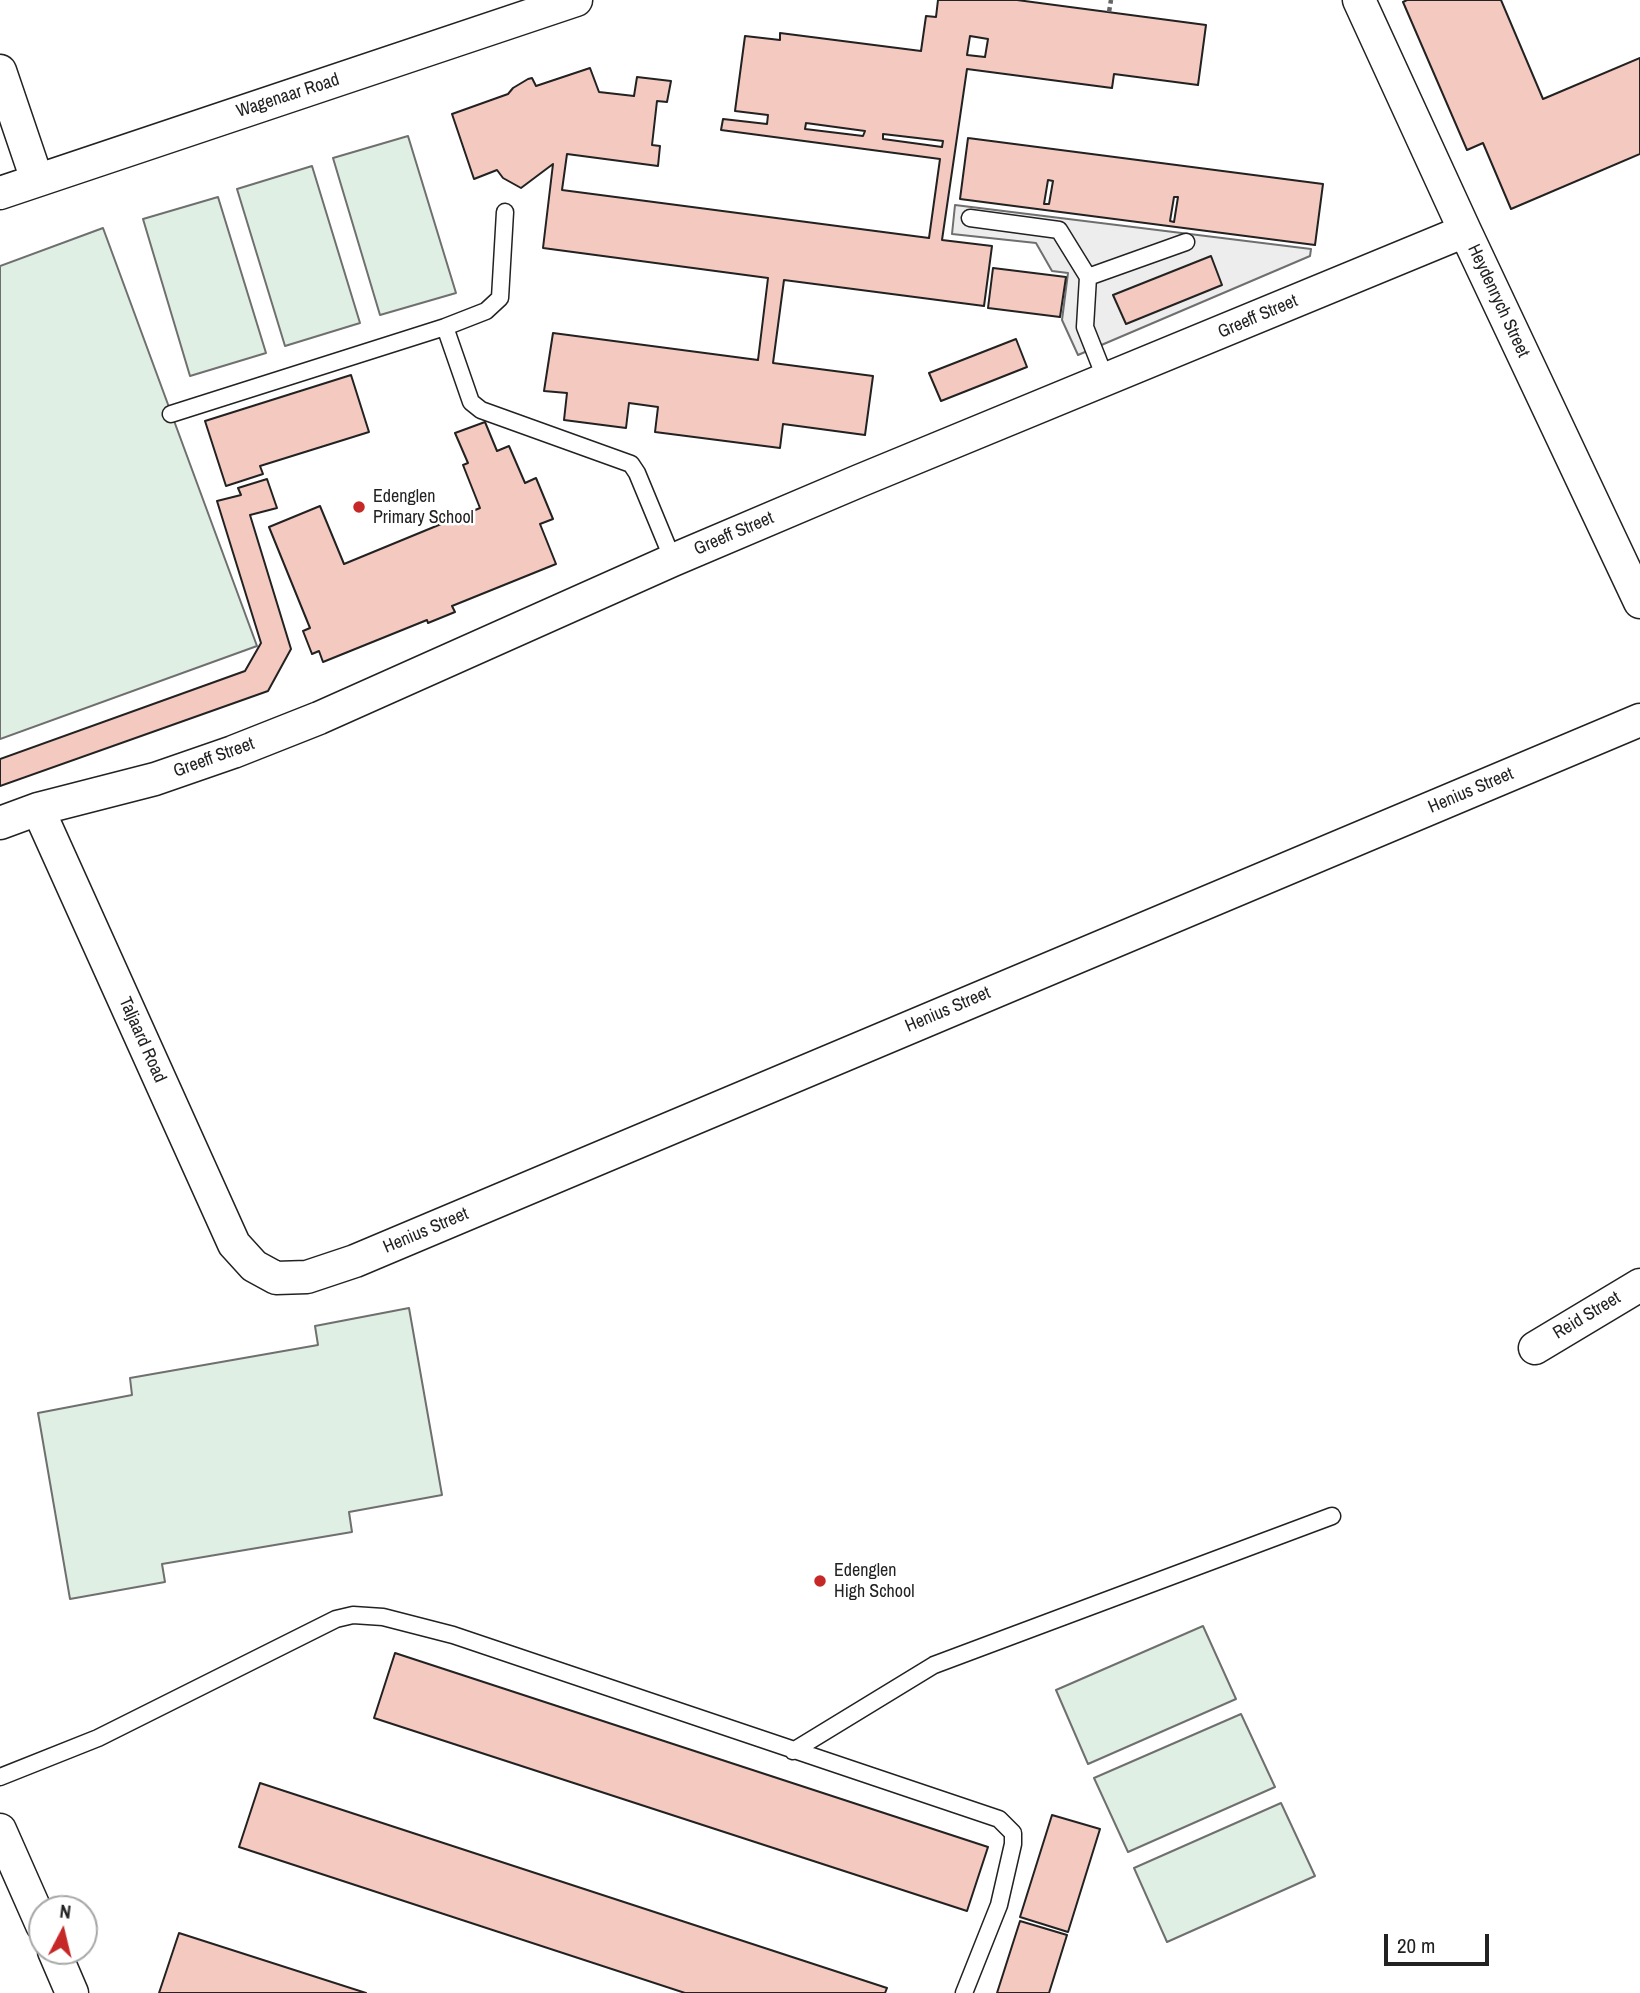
<!DOCTYPE html>
<style>
body{margin:0}
#map{position:relative;width:1640px;height:1993px;overflow:hidden;background:#fff;font-family:"Archivo Narrow",sans-serif}
canvas{display:block}
.north{position:absolute;left:28px;top:1895px;width:70px;height:70px;box-sizing:border-box;background:#fff;border:2px solid #a7a7a7;border-radius:50%;rotate:7deg;font-size:19px;font-weight:700;line-height:28px;text-align:center;color:#222}
.north::after{content:'';display:block;margin:auto;width:24px;height:32px;background:#c62828;clip-path:polygon(50% 0,100% 100%,50% 72%,0 100%)}
.scale{position:absolute;left:1384px;top:1934px;width:105px;height:32px;box-sizing:border-box;border:4px solid #222;border-top:0;padding-left:9px;font-size:21px;line-height:24px;white-space:nowrap;color:#222;-webkit-text-stroke:5px #fff;paint-order:stroke}
</style>
<div id="map">
<canvas width="1640" height="1993"></canvas>
<div class="north">N</div>
<div class="scale">20 m</div>
</div>
<script>
const g = document.querySelector('canvas').getContext('2d');
g.lineJoin = 'round';
function fillPath(path, color) { g.fillStyle = color; g.fill(path, 'evenodd'); }
const shape = rows => new Path2D(rows.map(r => 'M' + r).join(''));
function trace(path, color, width, dash) { g.strokeStyle = color; g.lineWidth = width; g.lineCap = dash ? 'butt' : 'round'; g.setLineDash(dash || []); g.stroke(path); }
function write(font, color, halo, rows, align = 'center') {
  g.font = font + ' "Archivo Narrow",sans-serif'; g.lineWidth = 5; g.setLineDash([]); g.textBaseline = 'middle'; g.strokeStyle = halo; g.fillStyle = color; for (const [text, x, y, turn = 0] of rows) {
    g.save(); g.translate(x, y); g.rotate((+turn || 0) * Math.PI / 180); g.textAlign = isNaN(turn) ? turn : align; if (halo) g.strokeText(text, 0, 0); g.fillText(text, 0, 0); g.restore();
  }
}
const green = shape([
 [408,136,456,293,380,315,333,158,408,136],
 [312,166,360,323,285,346,237,189,312,166],
 [218,197,266,353,190,376,143,219,218,197],
 [103,228,257,646,0,739,0,266,103,228],
 [409,1308,442,1495,349,1512,352,1532,162,1564,165,1582,70,1599,38,1413,132,1395,130,1378,318,1345,315,1326,409,1308],
 [1203,1626,1236,1699,1088,1764,1056,1690,1203,1626],
 [1241,1714,1275,1787,1128,1852,1094,1778,1241,1714],
 [1281,1803,1315,1876,1167,1942,1134,1868,1281,1803]
]);
const parking = shape([
 [955,205,1311,249,1310,256,1078,355,1062,320,1068,273,1052,271,1036,243,952,234,955,205]
]);
const building = shape([
 [938,0,1017,0,1206,25,1198,85,1114,74,1112,88,967,69,942,240,992,246,984,306,784,280,773,363,873,376,865,435,783,424,780,448,655,432,658,407,629,403,626,428,564,420,567,393,544,391,553,333,758,360,768,278,543,248,553,164,521,188,503,178,497,170,474,179,452,114,508,94,513,88,528,79,532,78,536,86,590,68,599,92,634,96,637,77,671,81,667,102,657,101,652,145,660,146,658,166,567,154,562,190,929,238,940,159,721,130,723,119,767,124,768,115,735,111,745,36,780,40,780,33,921,51,926,16,936,17,938,0],
 [970,36,988,39,985,57,967,55,970,36],
 [806,123,865,131,863,136,805,129,806,123],
 [883,134,943,141,942,147,883,139,883,134],
 [1407,0,1501,0,1543,99,1640,58,1640,154,1511,209,1483,143,1467,150,1403,2,1407,0],
 [968,138,1323,184,1315,245,960,199,968,138],
 [1048,180,1053,181,1049,204,1044,204,1048,180],
 [1174,197,1178,197,1174,222,1170,221,1174,197],
 [1211,256,1222,285,1126,324,1113,295,1211,256],
 [993,268,1066,277,1060,317,988,308,993,268],
 [1016,339,1027,367,941,401,929,373,1016,339],
 [351,375,369,432,260,466,263,474,226,486,205,421,351,375],
 [485,422,497,451,509,446,525,483,536,478,553,519,540,524,556,564,452,606,455,612,428,623,427,620,323,662,319,651,312,654,303,631,310,628,269,527,320,506,344,564,480,508,463,465,468,463,455,433,485,422],
 [267,479,277,508,250,515,291,649,268,691,0,786,0,759,245,671,261,643,217,501,241,495,238,488,267,479],
 [395,1653,988,1847,967,1911,374,1718,395,1653],
 [260,1783,887,1988,885,1993,685,1993,239,1847,260,1783],
 [1052,1815,1100,1829,1068,1932,1020,1917,1052,1815],
 [1020,1921,1067,1935,1049,1993,997,1993,1020,1921],
 [179,1933,366,1993,159,1993,179,1933]
]);
const path = shape([
 [1109,12,1111,0]
]);
const lane = shape([
 [970,218,1059,230,1088,277],
 [445,327,471,402,481,410,631,464,637,473,673,560],
 [1106,380,1085,327,1088,277,1186,242],
 [171,414,445,327,486,311,500,298,505,212],
 [793,1751,934,1665,1332,1516],
 [0,1777,98,1738,336,1619,353,1615,383,1617,453,1635,999,1819,1013,1833,1013,1844,999,1905,964,1993]
]);
const street = shape([
 [1359,0,1465,231,1640,602],
 [0,71,37,180],
 [0,193,576,0],
 [38,809,234,1244,254,1266,276,1278,307,1277,355,1261,1640,720],
 [0,823,38,809,155,779,233,752,319,718,673,560,859,481,1465,231],
 [1535,1348,1640,1285],
 [0,1830,42,1925],
 [54,1951,72,1993]
]);
const markers = [
 [359,507,7,"#c62828"],
 [820,1581,7,"#c62828"]
];
const streetNames = [
 ["Wagenaar Road",288,96,-18],
 ["Heydenrych Street",1498,301,65],
 ["Greeff Street",1258,317,-23],
 ["Greeff Street",734,534,-23],
 ["Greeff Street",214,758,-20],
 ["Henius Street",1471,791,-23],
 ["Henius Street",948,1010,-23],
 ["Taljaard Road",142,1040,66],
 ["Henius Street",426,1231,-23],
 ["Reid Street",1587,1316,-31]
];
const poiNames = [
 ["Edenglen",373,497],
 ["Primary School",373,518],
 ["Edenglen",834,1571],
 ["High School",834,1592]
];
fillPath(green, '#e0efe3');
trace(green, '#6f6f6f', 2);
fillPath(parking, '#ededed');
trace(parking, '#6f6f6f', 2);
fillPath(building, '#f3c9c0');
trace(building, '#222', 2);
trace(lane, '#222', 19);
trace(street, '#222', 35);
trace(path, '#646464', 4.5, [5, 3.5]);
trace(lane, '#fff', 16);
trace(street, '#fff', 32);
for (const [x, y, r, color] of markers) { const dot = new Path2D(); dot.arc(x, y, r, 0, 2 * Math.PI); g.fillStyle = color; g.fill(dot); trace(dot, '#fff', 2.5); }
write('18px', '#222', '#fff', streetNames);
write('18px', '#222', '#fff', poiNames, 'left');
</script>
